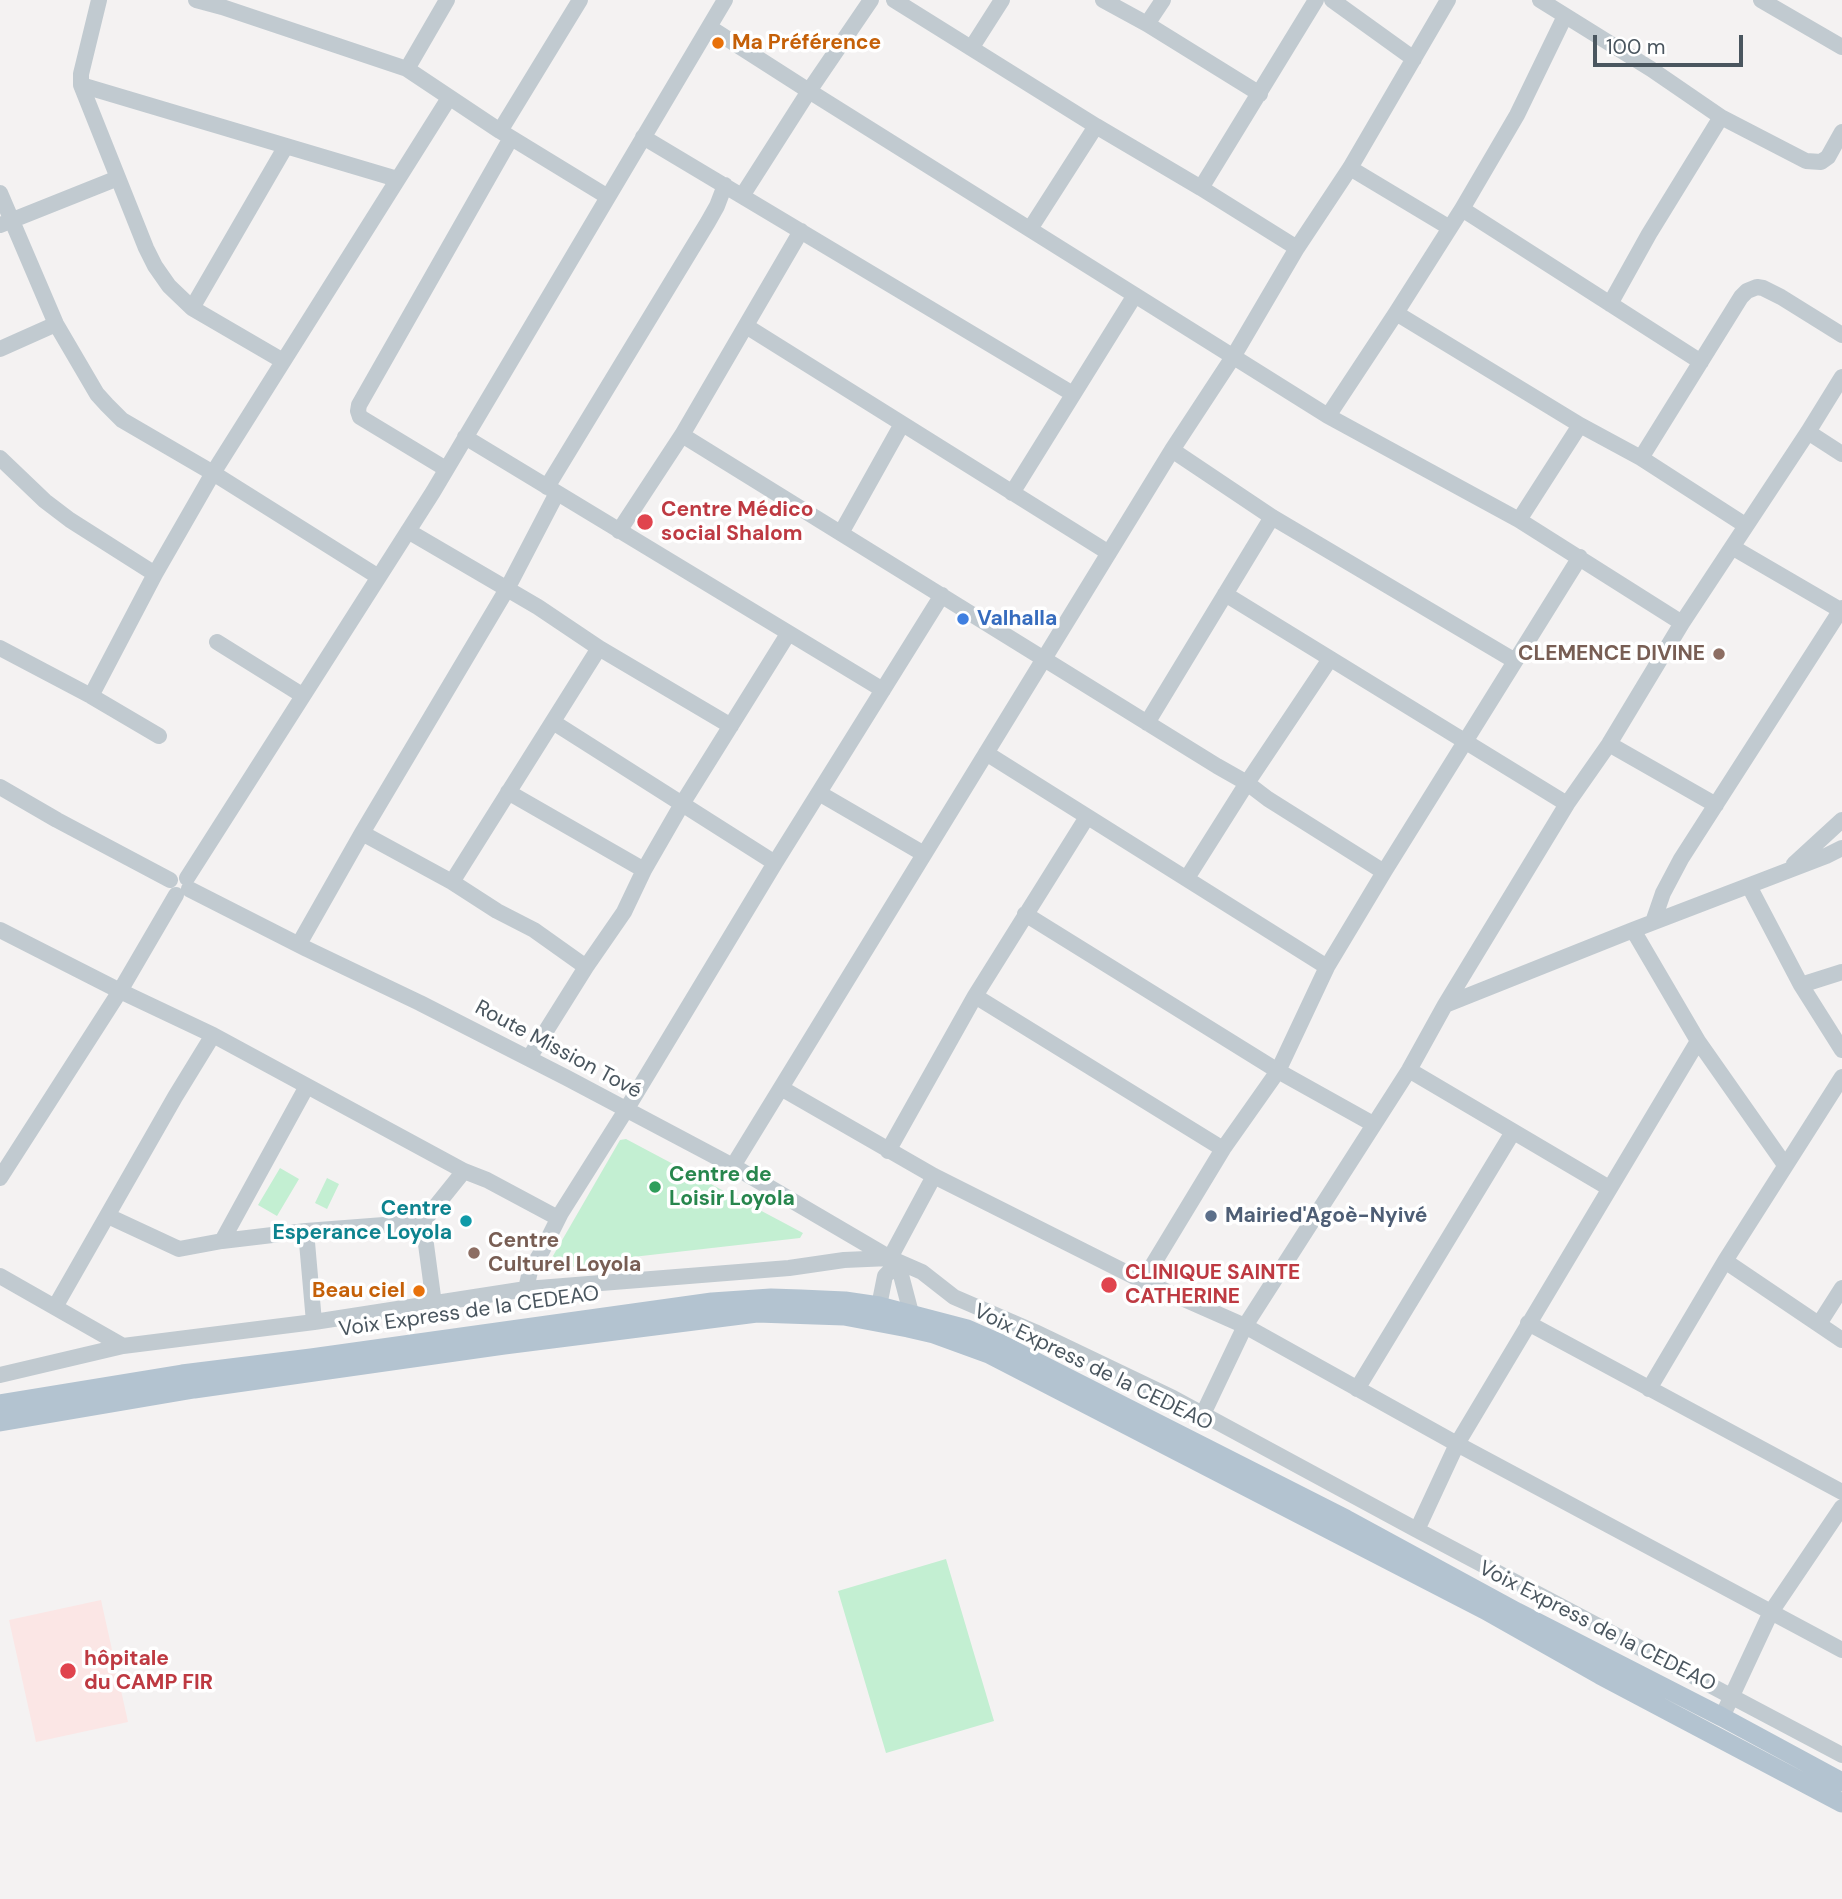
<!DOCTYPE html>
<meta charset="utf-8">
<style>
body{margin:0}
#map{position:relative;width:1842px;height:1899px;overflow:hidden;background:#f4f2f2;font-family:"DM Sans",sans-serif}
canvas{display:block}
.scale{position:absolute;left:1593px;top:35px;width:150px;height:32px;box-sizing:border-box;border:4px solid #4a565f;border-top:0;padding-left:9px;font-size:21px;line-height:24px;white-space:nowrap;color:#4a565f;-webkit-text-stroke:5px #fff;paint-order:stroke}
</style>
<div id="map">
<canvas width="1842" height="1899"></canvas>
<div class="scale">100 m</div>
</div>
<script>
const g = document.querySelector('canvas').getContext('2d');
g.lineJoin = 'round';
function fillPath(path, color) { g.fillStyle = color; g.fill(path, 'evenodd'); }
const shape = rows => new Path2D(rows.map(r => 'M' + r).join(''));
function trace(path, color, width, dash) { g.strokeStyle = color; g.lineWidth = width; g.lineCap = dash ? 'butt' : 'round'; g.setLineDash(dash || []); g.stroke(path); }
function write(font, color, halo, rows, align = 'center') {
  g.font = font + ' "DM Sans",sans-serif'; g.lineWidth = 7; g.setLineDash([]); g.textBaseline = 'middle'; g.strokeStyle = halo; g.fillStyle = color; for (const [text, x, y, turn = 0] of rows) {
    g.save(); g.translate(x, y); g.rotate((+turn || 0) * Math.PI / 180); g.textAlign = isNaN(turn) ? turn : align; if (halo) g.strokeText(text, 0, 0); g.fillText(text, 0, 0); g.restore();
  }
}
const medical = shape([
 [101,1600,128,1722,36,1742,9,1620]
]);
const green = shape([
 [626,1139,803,1233,800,1238,615,1259,551,1271,546,1268,620,1140],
 [280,1168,299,1179,277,1216,258,1205],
 [327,1178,339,1184,327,1209,315,1203],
 [946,1559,994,1721,886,1753,838,1591]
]);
const minor = shape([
 [99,0,81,74,81,85,146,248,155,266,169,286,192,308,283,361],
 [196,0,222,7,407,69,500,131,608,197],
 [1103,0,1147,24,1260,94],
 [1332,0,1414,59],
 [1540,0,1651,69,1721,117,1806,161,1821,162,1828,157,1842,132],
 [1761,0,1842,47],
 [1147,24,1163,0],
 [709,27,809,91,1328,416,1519,520,1682,623],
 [972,47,1002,0],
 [407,69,447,0],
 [81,85,397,179],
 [500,131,580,0],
 [643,137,1073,394],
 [1350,168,1450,228],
 [1201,188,1316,0],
 [0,193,56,324,97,394,107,405,122,420,213,473,377,576],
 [742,196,809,91,871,0],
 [1462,209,1701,362],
 [0,225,118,178],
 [1030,229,1096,126],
 [1297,248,1350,168,1448,0],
 [1610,304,1649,234,1721,117],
 [192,308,286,146],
 [1396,313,1580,425,1641,458,1745,525],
 [746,326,1109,553],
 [0,349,56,324],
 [1328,416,1396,313,1462,209,1517,115,1565,16],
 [1808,432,1842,454],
 [682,435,1217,766,1247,783,1268,799,1384,872],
 [465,437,883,690],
 [1172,450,1272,517,1515,661],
 [0,458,45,501,70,520,155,574],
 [1641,458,1741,297,1747,291,1757,287,1763,288,1781,297,1842,335],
 [446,469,360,417,358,411,359,405,511,138],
 [547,487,708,222,717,206,725,185],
 [1012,493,1135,295],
 [1519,520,1580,425],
 [408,531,538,607,599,648,731,726],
 [619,531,682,435,801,231],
 [841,533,902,424],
 [1732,547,1842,611],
 [1225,594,1567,804],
 [217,642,302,695],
 [0,648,91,696,159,736],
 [91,696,155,574,213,473,449,98],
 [553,722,775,863],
 [1147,723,1272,517],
 [1609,744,1716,805],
 [986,753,1327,967],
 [0,787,57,820,170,880],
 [508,792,644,870,682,804,788,634],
 [819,793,924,854],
 [362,833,452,882,599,648],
 [1794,864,1842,820],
 [187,878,433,492,725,0],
 [1187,878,1247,783,1330,659],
 [452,882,497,911,534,930,586,967],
 [1749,886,1801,985,1842,1050],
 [189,889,307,949,420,1003,567,1078,733,1166,890,1258,893,1268,901,1275,911,1313,909,1322],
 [1025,914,1278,1071,1373,1124],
 [1653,922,1663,893,1681,859,1842,608],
 [0,930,120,991,213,1035,464,1171,487,1180,558,1218],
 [299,944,362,833,507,589,557,493],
 [1801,985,1842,972],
 [975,996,1223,1149],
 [1445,1005,1633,930,1826,856,1842,848],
 [1698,1041,1785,1165],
 [529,1058,586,967,624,912,644,870],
 [1409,1070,1609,1188],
 [781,1088,934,1176,1143,1281,1245,1326,1457,1444,1842,1650],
 [888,1151,975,996,1087,817],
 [733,1166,1172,450,1233,357,1297,248,1201,188,1096,126,894,0],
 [0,1178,120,991,176,895],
 [108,1216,179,1249,222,1241,306,1231,423,1222],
 [306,1231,314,1322],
 [222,1241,307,1086],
 [890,1258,934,1176],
 [1725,1261,1842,1340],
 [0,1276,123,1346],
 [1143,1281,1223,1149,1278,1071,1327,967,1384,872,1580,557],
 [526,1289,530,1271,542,1251,561,1213,626,1110,775,863,942,595],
 [434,1304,423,1222,464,1171],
 [879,1306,885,1276,893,1268],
 [55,1307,175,1097,213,1035],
 [1528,1323,1842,1492],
 [1819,1324,1842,1288],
 [0,1375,123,1346,314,1322,526,1289,789,1268,844,1260,890,1258,922,1272,954,1297,1035,1332,1173,1398,1417,1530,1842,1755],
 [1357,1389,1513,1132],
 [1649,1389,1725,1261,1842,1077],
 [1203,1414,1245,1326,1409,1070,1445,1005,1567,804,1609,744,1682,623,1808,432,1842,377],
 [1417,1530,1457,1444,1698,1041,1633,930],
 [1722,1717,1771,1612,1842,1507]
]);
const major = shape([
 [0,1404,182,1374,311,1358,712,1302,771,1298,801,1299,845,1301,879,1306,967,1329,999,1343,1346,1519,1517,1612,1722,1717,1842,1782],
 [0,1422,194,1389,504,1345,757,1313,844,1316,908,1328,934,1334,989,1354,1485,1610,1600,1675,1842,1803]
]);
const markers = [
 [718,43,7,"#e8710a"],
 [645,522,9,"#e0444e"],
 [963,619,7,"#3f7fe0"],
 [1719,654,7,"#8d6e63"],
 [655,1187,7,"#2e9e5b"],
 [1211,1216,7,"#5c6f8a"],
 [466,1221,7,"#0f9aa8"],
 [474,1253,7,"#8d6e63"],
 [1109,1285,9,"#e0444e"],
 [419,1291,7,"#e8710a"],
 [68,1671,9,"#e0444e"]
];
const foodNames = [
 ["Ma Préférence",732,43],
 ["Beau ciel",405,1291,"right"]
];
const healthNames = [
 ["Centre Médico",661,510],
 ["social Shalom",661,534],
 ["CLINIQUE SAINTE",1125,1273],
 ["CATHERINE",1125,1297],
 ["hôpitale",84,1659],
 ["du CAMP FIR",84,1683]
];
const shopNames = [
 ["Valhalla",977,619]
];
const educationNames = [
 ["CLEMENCE DIVINE",1705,654],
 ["Centre",488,1241,"left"],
 ["Culturel Loyola",488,1265,"left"]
];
const streetNames = [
 ["Route Mission Tové",558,1050,28],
 ["Voix Express de la CEDEAO",469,1312,-8],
 ["Voix Express de la CEDEAO",1093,1368,26],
 ["Voix Express de la CEDEAO",1597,1627,27]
];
const leisureNames = [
 ["Centre de",669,1175],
 ["Loisir Loyola",669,1199]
];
const cultureNames = [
 ["Centre",452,1209],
 ["Esperance Loyola",452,1233]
];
const serviceNames = [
 ["Mairied'Agoè-Nyivé",1225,1216]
];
fillPath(medical, '#fbe6e5');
fillPath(green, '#c3efd2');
trace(minor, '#c1cad0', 16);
trace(major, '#b3c3d0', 19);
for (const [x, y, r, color] of markers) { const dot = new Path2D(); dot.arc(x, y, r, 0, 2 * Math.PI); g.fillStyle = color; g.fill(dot); trace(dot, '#fff', 2.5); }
write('bold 21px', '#c56008', '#fff', foodNames, 'left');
write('bold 21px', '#be3a42', '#fff', healthNames, 'left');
write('bold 21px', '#366cbe', '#fff', shopNames, 'left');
write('bold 21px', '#785e54', '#fff', educationNames, 'right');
write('21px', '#4a565f', '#fff', streetNames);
write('bold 21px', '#27864d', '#fff', leisureNames, 'left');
write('bold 21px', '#0d838f', '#fff', cultureNames, 'right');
write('bold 21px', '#4e5e75', '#fff', serviceNames, 'left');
</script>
